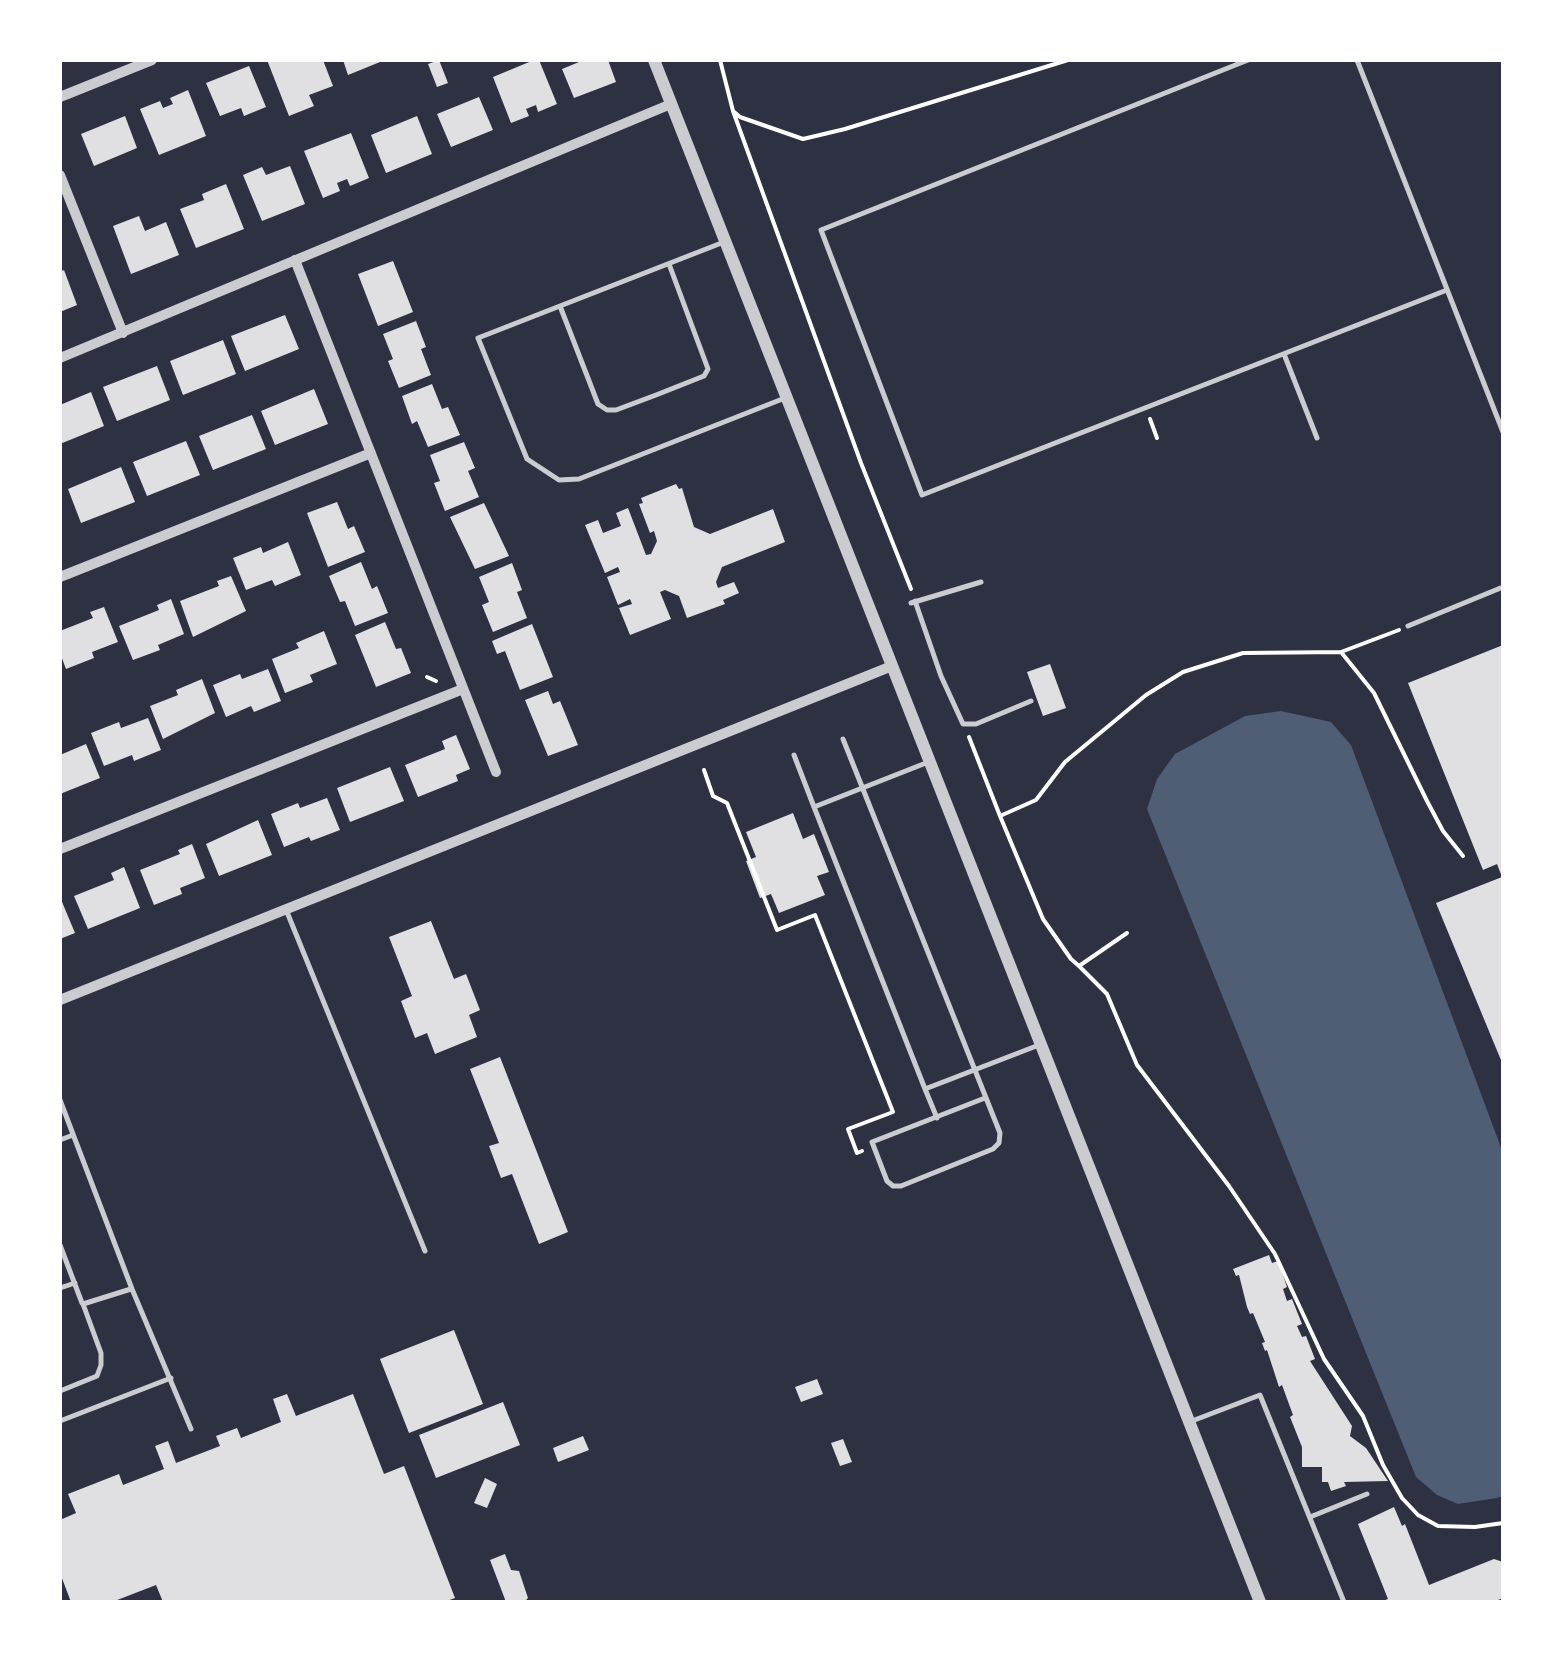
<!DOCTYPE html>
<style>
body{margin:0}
#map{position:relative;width:1563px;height:1662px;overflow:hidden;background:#2d3142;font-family:"PT Sans Narrow",sans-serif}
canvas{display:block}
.frame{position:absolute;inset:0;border:62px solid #fff;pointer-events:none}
</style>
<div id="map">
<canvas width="1563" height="1662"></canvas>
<div class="frame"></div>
</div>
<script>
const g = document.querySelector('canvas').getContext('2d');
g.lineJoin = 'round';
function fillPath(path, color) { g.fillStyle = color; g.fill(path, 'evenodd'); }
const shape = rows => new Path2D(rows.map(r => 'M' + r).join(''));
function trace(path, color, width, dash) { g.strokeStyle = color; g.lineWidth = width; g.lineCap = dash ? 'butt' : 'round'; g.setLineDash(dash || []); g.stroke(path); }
const water = shape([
 [1281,711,1331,722,1351,745,1503,1153,1503,1496,1497,1498,1458,1504,1437,1495,1416,1477,1147,809,1157,779,1175,754,1245,716]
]);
const building = shape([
 [267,60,323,60,333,86,309,95,314,106,289,116],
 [343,60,385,60,348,75],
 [439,60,448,83,437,87,428,64],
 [534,60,539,60,557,104,538,112,536,105,526,109,529,116,511,123,493,77],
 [584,60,608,60,616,82,574,98,562,69],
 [249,66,266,107,244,116,241,108,220,116,206,83],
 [188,90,206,136,159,155,140,109,160,101,163,108,173,104,170,98],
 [479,97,493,130,451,147,437,114],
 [125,116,137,148,94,166,81,134],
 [417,116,432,154,386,173,371,135],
 [351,133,369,178,350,186,347,179,337,183,340,191,323,198,304,151],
 [290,166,305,204,262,221,243,175,262,167,266,175],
 [226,184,244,229,196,248,180,209,204,200,202,194],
 [139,216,145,231,166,222,179,255,131,274,113,226],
 [393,261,413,312,378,326,358,274],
 [64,270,77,305,60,312,60,272],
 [285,315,299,349,245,371,231,336],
 [416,321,426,347,421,349,431,375,399,388,388,361,393,359,383,334],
 [223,340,236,374,183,395,170,361],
 [157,366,170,400,117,421,103,387],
 [432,384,442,409,448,407,460,435,428,447,417,421,412,424,402,396],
 [314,389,328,424,275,445,261,411],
 [91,392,104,426,60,444,60,405],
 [252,415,266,449,213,470,199,436],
 [186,441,200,475,147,496,133,462],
 [464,442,475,468,468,471,479,497,445,511,434,483,440,481,430,455],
 [121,467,135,502,81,523,68,489],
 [676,484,679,489,682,488,694,527,710,534,773,509,785,542,722,567,716,582,718,588,734,582,739,593,723,600,725,604,687,618,679,596,665,590,660,592,671,619,630,635,619,608,632,604,630,599,618,605,607,577,620,572,618,567,605,573,585,525,598,520,603,533,621,526,616,513,628,508,646,555,651,554,657,541,654,531,650,533,639,504,643,503,641,498],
 [337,502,348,529,354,526,365,552,328,567,307,513],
 [484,503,509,556,475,569,450,517],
 [288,542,301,575,275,586,272,580,246,590,233,558,261,547,263,553],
 [361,562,372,589,377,586,388,613,355,626,345,601,340,602,329,576],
 [512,563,522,590,517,592,527,618,493,632,482,605,489,602,479,577],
 [231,576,246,611,193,637,180,601,219,586,217,581],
 [171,599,184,634,158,645,160,650,133,660,119,626,159,610,157,605],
 [104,607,118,642,92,652,94,658,66,669,60,653,60,631,93,618,90,612],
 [385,622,396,649,401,648,411,673,376,687,355,635],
 [532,624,553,677,520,690,505,651,497,654,492,641],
 [324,631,337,664,310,675,313,682,285,693,272,659,299,648,296,643],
 [1503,645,1503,1065,1436,903,1502,877,1497,864,1483,870,1408,683],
 [1050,664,1066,708,1043,716,1027,672],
 [268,669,281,701,254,712,251,706,226,717,213,685,240,674,242,679],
 [202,679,215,713,163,739,150,706,178,695,176,690],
 [548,691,553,704,560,701,578,745,548,756,525,700],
 [148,718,161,750,134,761,132,755,104,766,91,733,119,722,121,728],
 [456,735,470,769,456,775,458,781,418,797,405,765,445,749,442,741],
 [86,744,100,778,60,794,60,755],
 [390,767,404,801,350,822,337,788],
 [327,798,340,830,311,841,309,837,284,847,271,814,298,803,300,808],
 [793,813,803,839,814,834,829,872,817,876,825,895,779,913,771,894,760,898,746,861,756,857,746,832],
 [258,820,272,855,219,876,206,844],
 [192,844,205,878,180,888,182,894,154,905,140,870,180,854,178,850],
 [124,867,140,908,88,929,74,896,114,880,111,873],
 [60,897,75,933,60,939],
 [431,921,454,979,466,974,480,1010,469,1015,477,1037,435,1054,427,1033,415,1038,401,1001,412,996,389,937],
 [500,1057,568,1232,539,1244,512,1174,501,1178,489,1146,499,1143,470,1069],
 [1269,1255,1272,1263,1278,1261,1287,1287,1283,1289,1287,1301,1292,1299,1302,1324,1297,1326,1302,1337,1306,1336,1315,1359,1310,1361,1352,1426,1350,1436,1366,1448,1388,1481,1344,1482,1346,1486,1331,1491,1328,1482,1322,1482,1322,1467,1302,1467,1302,1447,1290,1417,1293,1415,1282,1385,1279,1387,1267,1350,1265,1351,1262,1343,1265,1342,1253,1313,1250,1314,1247,1307,1239,1275,1236,1276,1233,1269],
 [454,1330,483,1404,409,1433,380,1359],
 [817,1379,823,1394,801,1402,795,1387],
 [287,1394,296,1416,353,1394,384,1474,404,1466,455,1598,444,1602,163,1602,156,1585,112,1602,71,1602,60,1573,60,1520,76,1513,68,1494,119,1474,123,1485,164,1469,155,1446,168,1441,176,1463,220,1446,216,1436,237,1428,241,1438,281,1422,273,1399],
 [503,1402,520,1445,436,1478,419,1435],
 [583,1436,589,1450,558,1462,553,1448],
 [843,1439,852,1462,840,1466,831,1443],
 [485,1478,497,1484,487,1508,474,1503],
 [1394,1507,1402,1526,1405,1524,1429,1585,1494,1559,1503,1562,1503,1598,1493,1602,1380,1602,1388,1599,1358,1524],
 [505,1554,511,1570,519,1571,528,1598,524,1602,506,1602,490,1560]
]);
const path = shape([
 [720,60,733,111,740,117,803,139,845,129,1068,60],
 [733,111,861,463,911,589],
 [1150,419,1157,438],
 [1341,652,1374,693,1427,801,1443,831,1463,856],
 [427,677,436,681],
 [969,737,1000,816,1036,800,1065,762,1146,695,1183,672,1243,653,1341,652,1399,630],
 [704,770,713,796,727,803,777,930,815,915,893,1112,848,1129,857,1153,862,1151],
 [1000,816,1043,919,1071,959,1079,966,1127,933],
 [1079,966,1107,994,1137,1065,1229,1186,1275,1254,1324,1359,1363,1416,1383,1465,1402,1498,1418,1515,1438,1526,1475,1527,1503,1523]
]);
const service = shape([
 [1248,60,821,230,922,495,1447,290],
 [1357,60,1503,432],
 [724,242,478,338,527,459,559,480,579,479,785,398],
 [560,306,598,404,607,410,616,410,656,395,704,376,708,369,669,264],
 [1284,354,1317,438],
 [915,601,941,676,963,724,976,724,1031,701],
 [911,603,981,582],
 [1408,626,1503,587],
 [843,739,1000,1133,999,1143,993,1149,901,1186,893,1186,887,1181,872,1142,985,1098],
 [794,755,814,807],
 [926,763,814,807,925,1089,1039,1045],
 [287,912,425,1251],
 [925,1089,937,1118],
 [60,1100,132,1289,191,1429],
 [60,1140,73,1135],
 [60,1245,82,1303],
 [60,1288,75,1283],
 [60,1391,97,1376,101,1365,101,1353,83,1304,131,1289],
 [60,1421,171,1378],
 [1192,1421,1260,1395,1344,1602],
 [1310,1517,1367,1494]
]);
const minor = shape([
 [60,97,152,60],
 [60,175,123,333],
 [295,260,496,772],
 [60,358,671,104],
 [60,577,371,453],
 [60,849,463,689],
 [60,1000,892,666]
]);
const tertiary = shape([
 [654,60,1260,1602]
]);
fillPath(water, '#4f5d75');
fillPath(building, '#e0e0e3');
trace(path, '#fff', 4);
trace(service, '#caccd0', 5);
trace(minor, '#caccd0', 10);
trace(tertiary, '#caccd0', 12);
</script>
